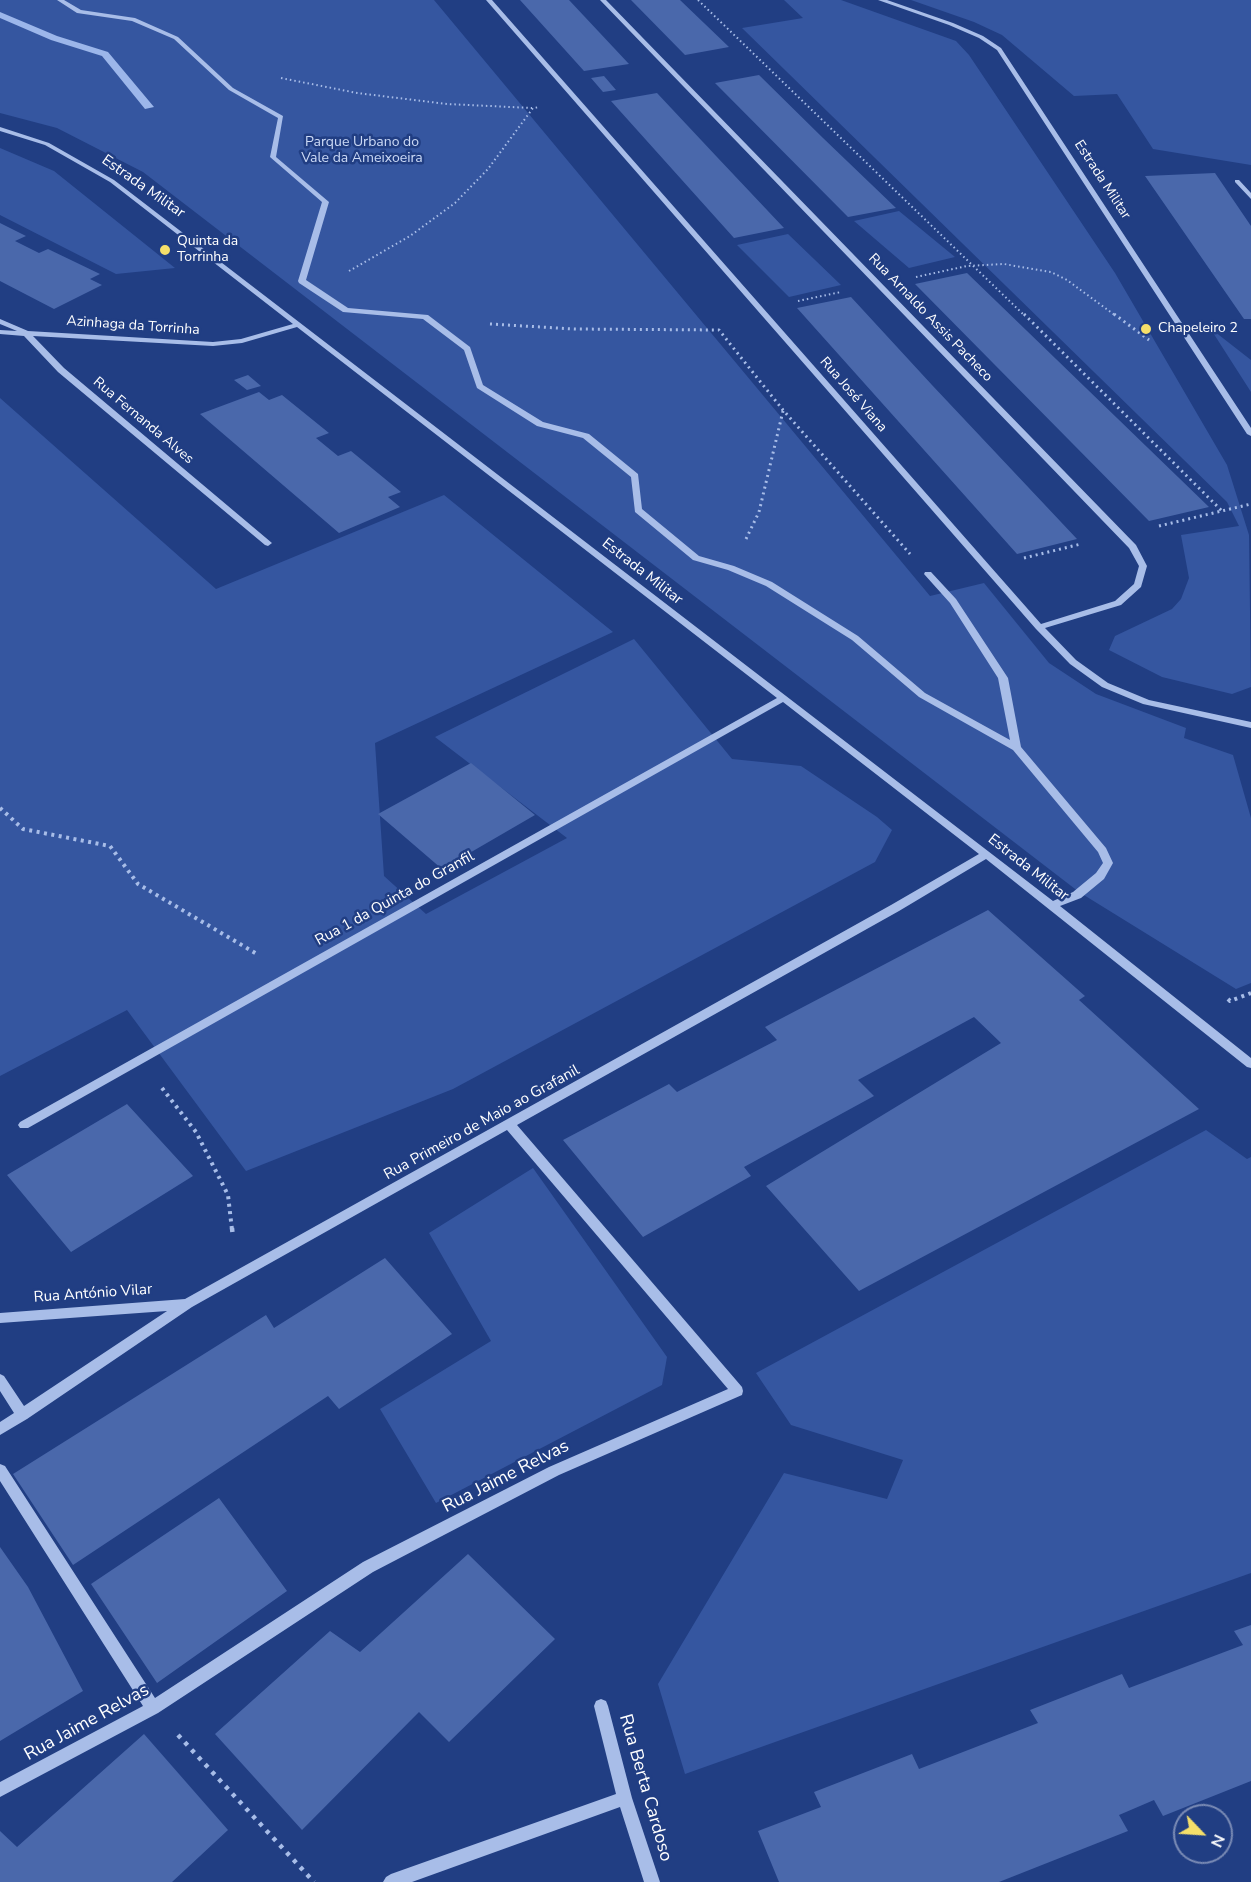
<!DOCTYPE html>
<meta charset="utf-8">
<style>
body{margin:0}
#map{position:relative;width:1251px;height:1882px;overflow:hidden;background:#213e83;font-family:"Nunito Sans",sans-serif}
canvas{display:block}
.north{position:absolute;left:1173px;top:1804px;width:60px;height:60px;box-sizing:border-box;background:#213e83;border:2px solid #7a8bb5;border-radius:50%;rotate:115deg;font-size:16px;font-weight:700;line-height:24px;text-align:center;color:#fff}
.north::after{content:'';display:block;margin:auto;width:21px;height:27px;background:#f5df6a;clip-path:polygon(50% 0,100% 100%,50% 72%,0 100%)}
</style>
<div id="map">
<canvas width="1251" height="1882"></canvas>
<div class="north">N</div>
</div>
<script>
const g = document.querySelector('canvas').getContext('2d');
g.lineJoin = 'round';
function fillPath(path, color) { g.fillStyle = color; g.fill(path, 'evenodd'); }
const shape = rows => new Path2D(rows.map(r => 'M' + r).join(''));
function trace(path, color, width, dash) { g.strokeStyle = color; g.lineWidth = width; g.lineCap = dash ? 'butt' : 'round'; g.setLineDash(dash || []); g.stroke(path); }
function write(font, color, halo, rows, align = 'center') {
  g.font = font + ' "Nunito Sans",sans-serif'; g.lineWidth = 5; g.setLineDash([]); g.textBaseline = 'middle'; g.strokeStyle = halo; g.fillStyle = color; for (const [text, x, y, turn = 0] of rows) {
    g.save(); g.translate(x, y); g.rotate((+turn || 0) * Math.PI / 180); g.textAlign = isNaN(turn) ? turn : align; if (halo) g.strokeText(text, 0, 0); g.fillText(text, 0, 0); g.restore();
  }
}
const green = shape([
 [0,0,434,0,930,596,984,583,1049,663,1096,694,1186,728,1184,738,1233,755,1251,818,1251,983,1236,989,1079,892,143,172,57,128,0,113],
 [784,0,841,0,956,41,969,55,1115,273,1227,465,1249,535,1251,687,1232,694,1162,677,1109,650,1115,636,1172,609,1181,599,1189,578,1181,535,1239,526,1227,502,742,28,803,18],
 [911,0,1251,0,1251,165,1153,149,1117,94,1074,96,1002,35,974,22],
 [0,148,54,171,175,268,116,274,0,215],
 [899,211,955,257,909,268,854,221],
 [788,234,841,285,789,297,737,245],
 [1210,328,1251,360,1251,392],
 [0,398,216,589,444,495,613,632,375,743,384,876,426,914,567,838,435,737,634,639,732,759,801,766,877,817,892,830,875,862,453,1089,246,1171,127,1010,0,1076],
 [1206,1130,1247,1159,1251,1157,1251,1573,685,1774,658,1684,784,1473,887,1499,903,1460,791,1425,756,1373],
 [533,1168,667,1357,662,1385,436,1503,380,1409,491,1341,429,1233]
]);
const stream = shape([
 [0,12,57,36,108,52,154,107,145,109,102,56,51,40,0,18,0,12]
]);
const building = shape([
 [520,0,569,0,629,64,584,71],
 [631,0,680,0,729,47,685,55],
 [759,75,823,138,896,208,848,217,715,83],
 [604,76,616,90,603,92,591,78],
 [657,93,717,157,784,228,734,238,611,101],
 [1215,173,1251,226,1251,319,1244,319,1145,176],
 [0,223,26,236,15,241,39,253,48,249,100,274,90,279,102,285,54,309,0,281],
 [967,273,1056,359,1209,507,1149,521,915,284],
 [851,297,932,385,1077,539,1017,554,797,308],
 [248,375,261,386,247,390,234,380],
 [259,392,269,400,282,395,329,433,316,438,338,456,351,451,401,492,388,497,400,507,339,533,200,414],
 [471,763,535,815,442,869,378,814],
 [988,910,1085,996,1079,1000,1199,1109,859,1291,766,1186,1001,1043,974,1017,858,1080,874,1096,744,1167,751,1176,643,1237,563,1140,669,1084,677,1092,777,1040,765,1027],
 [127,1104,193,1176,71,1252,7,1175],
 [385,1258,452,1334,339,1409,328,1396,73,1565,13,1474,266,1315,274,1328],
 [219,1498,287,1591,157,1683,91,1584],
 [0,1547,28,1587,83,1691,0,1741],
 [468,1554,555,1639,449,1742,419,1712,302,1830,215,1734,330,1631,360,1652],
 [1251,1625,1251,1781,1163,1816,1154,1800,1119,1815,1128,1831,999,1882,779,1882,758,1831,821,1807,814,1792,912,1754,919,1769,1038,1723,1030,1710,1122,1674,1129,1688,1243,1645,1234,1631],
 [144,1734,228,1830,172,1882,0,1882,0,1831,17,1847]
]);
const pathFar3 = shape([
 [698,0,1025,316],
 [281,78,357,93,447,104,532,108],
 [349,271,410,236,455,203,488,169,533,108,540,107],
 [916,277,967,266,1004,264,1051,272,1067,280,1116,316],
 [798,301,841,292]
]);
const pathFar2 = shape([
 [1024,314,1222,511],
 [1114,314,1149,340],
 [490,324,574,329,719,330,783,410,910,554],
 [1159,526,1251,504],
 [746,539,759,512,783,411],
 [1024,558,1081,544]
]);
const pathFar1 = shape([
 [0,808,23,829,110,846,138,884,257,954],
 [1228,999,1230,1001,1251,993],
 [162,1088,196,1132,228,1195,232,1230]
]);
const path = shape([
 [232,1228,233,1238],
 [178,1735,314,1882]
]);
const minor = shape([
 [57,0,64,0,81,10,135,18,178,37,233,88,283,116,276,157,329,202,306,280,348,308,428,315,470,347,483,385,543,422,589,434,638,474,642,509,699,556,734,566,772,582,858,636,925,693,1010,740,998,678,950,603,924,574,925,572,931,572,956,599,1008,678,1021,747,1106,848,1113,863,1104,879,1081,898,1060,906,1251,1058,1251,1068,1247,1067,986,859,899,911,517,1125,742,1387,743,1391,742,1395,559,1475,373,1572,158,1713,0,1797,0,1782,143,1706,0,1481,0,1464,5,1466,155,1698,363,1562,549,1467,728,1389,507,1130,192,1307,27,1419,0,1435,0,1422,14,1413,0,1391,0,1374,4,1376,24,1406,167,1311,0,1323,0,1313,185,1299,891,905,979,854,783,702,28,1128,20,1128,18,1125,20,1122,777,698,297,327,242,343,213,346,33,336,64,368,272,543,268,546,265,545,58,372,24,336,0,334,0,330,17,331,0,324,0,319,28,331,213,342,241,339,293,324,110,182,45,145,0,131,0,127,49,143,114,180,1053,901,1073,892,1096,873,1103,863,1098,852,1013,750,919,697,852,640,766,586,728,570,693,560,635,512,631,477,583,438,537,426,477,388,464,350,423,319,343,312,299,283,298,281,322,202,270,157,278,118,229,90,174,39,132,21,77,13,57,0],
 [486,0,492,0,1041,624,1115,601,1134,584,1139,566,1129,548,600,0,606,0,1136,545,1147,566,1141,587,1121,605,1045,628,1076,660,1108,683,1149,700,1251,722,1251,728,1143,704,1102,687,1070,664,1036,629,486,0],
 [878,0,887,0,953,23,983,36,1001,48,1251,428,1251,436,1247,434,997,50,979,38,949,25,878,0],
 [1235,180,1239,180,1251,193,1251,199,1235,182,1235,180],
 [601,1699,606,1701,608,1706,632,1798,660,1882,644,1882,620,1807,412,1882,383,1882,386,1877,391,1874,616,1794,594,1706,596,1701,601,1699]
]);
const markers = [
 [165,250,6,"#f5df6a"],
 [1146,329,6,"#f5df6a"]
];
const farParknames = [
 ["Parque Urbano do",362,143],
 ["Vale da Ameixoeira",362,159]
];
const farStreetnames = [
 ["Estrada Militar",1102,180,57],
 ["Rua Arnaldo Assis Pacheco",930,318,46],
 ["Azinhaga da Torrinha",133,326,4],
 ["Rua José Viana",853,395,49],
 ["Rua Fernanda Alves",143,421,40]
];
const farPoinames = [
 ["Quinta da",177,242],
 ["Torrinha",177,258],
 ["Chapeleiro 2",1158,329]
];
const streetNames = [
 ["Estrada Militar",143,187,35],
 ["Estrada Militar",642,572,38],
 ["Estrada Militar",1028,868,38],
 ["Rua 1 da Quinta do Granfil",395,899,-29],
 ["Rua Primeiro de Maio ao Grafanil",482,1123,-29],
 ["Rua António Vilar",93,1294,-4]
];
const nearStreetnames = [
 ["Rua Jaime Relvas",506,1477,-27],
 ["Rua Jaime Relvas",87,1723,-29],
 ["Rua Berta Cardoso",645,1788,74]
];
fillPath(green, '#3556a0');
fillPath(stream, '#9cb6ea');
fillPath(building, '#4a68ab');
trace(pathFar3, '#a8bde8', 2, [1.5, 3]);
trace(pathFar2, '#a8bde8', 3, [2, 4]);
trace(pathFar1, '#a8bde8', 4, [3, 4.5]);
trace(path, '#a8bde8', 4.5, [4, 6]);
fillPath(minor, '#a8bde8');
for (const [x, y, r, color] of markers) { const dot = new Path2D(); dot.arc(x, y, r, 0, 2 * Math.PI); g.fillStyle = color; g.fill(dot); trace(dot, '#213e83', 2); }
write('14px', '#ccdaf6', '#213e83', farParknames);
write('14px', '#fff', '#213e83', farStreetnames);
write('14px', '#fff', '#213e83', farPoinames, 'left');
write('15px', '#fff', '#213e83', streetNames);
write('18px', '#fff', '#213e83', nearStreetnames);
</script>
